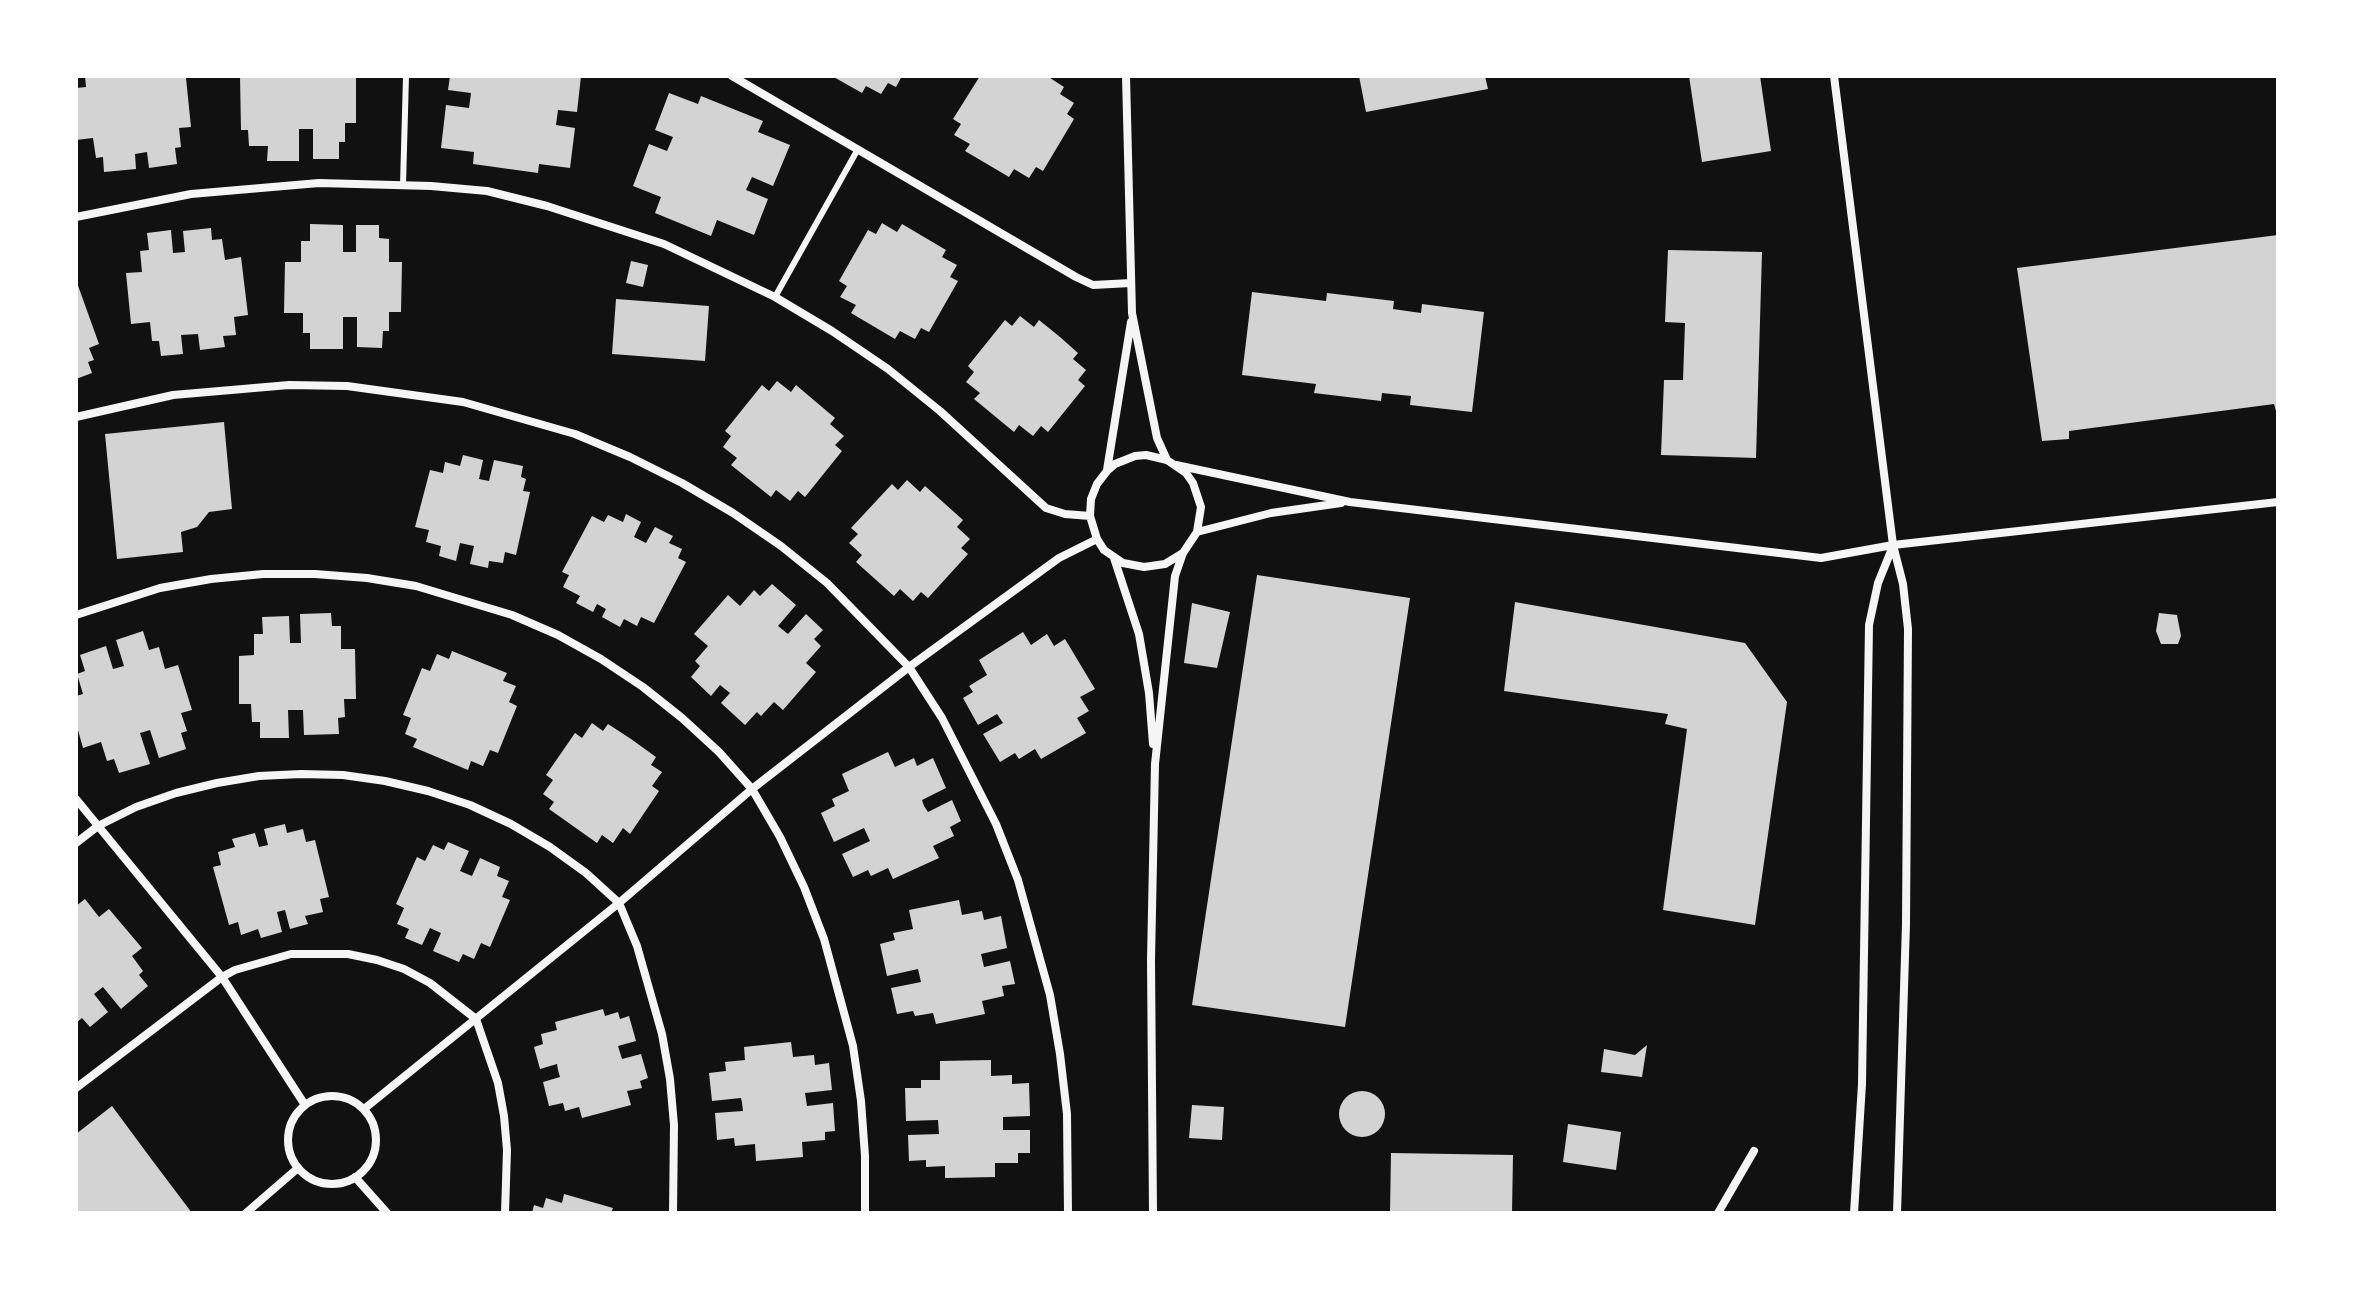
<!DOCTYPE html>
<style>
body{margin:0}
#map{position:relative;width:2354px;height:1289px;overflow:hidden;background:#111;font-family:"Public Sans",sans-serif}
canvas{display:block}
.frame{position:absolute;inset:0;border:78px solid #fff;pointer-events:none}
</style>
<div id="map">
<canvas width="2354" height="1289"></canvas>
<div class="frame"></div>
</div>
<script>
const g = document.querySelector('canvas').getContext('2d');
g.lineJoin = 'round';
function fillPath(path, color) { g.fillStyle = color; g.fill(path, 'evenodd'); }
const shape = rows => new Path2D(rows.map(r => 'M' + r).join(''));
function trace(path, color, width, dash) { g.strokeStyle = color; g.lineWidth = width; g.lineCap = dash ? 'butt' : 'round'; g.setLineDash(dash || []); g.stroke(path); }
const building = shape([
 [85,76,186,78,191,127,179,128,181,147,175,148,177,164,149,168,147,152,135,154,136,169,104,172,103,157,96,158,93,138,76,140,76,88,86,87],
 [240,76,356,76,356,123,345,123,345,142,339,142,339,159,313,159,313,129,299,129,299,161,267,161,268,146,249,146,248,130,241,130],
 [450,76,581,76,577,112,558,110,556,125,575,128,570,168,539,164,538,173,473,164,474,152,441,148,446,105,469,108,471,93,448,90],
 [832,76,902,76,896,87,888,83,881,94,866,86,862,93],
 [980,76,1047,76,1064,87,1060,94,1074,103,1067,114,1074,119,1043,171,1036,167,1029,178,1014,169,1009,177,965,151,970,144,954,135,961,124,953,119],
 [1359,76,1485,76,1488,89,1366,112],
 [1689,76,1760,76,1771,151,1702,162],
 [669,93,698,104,701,96,763,121,758,132,790,145,773,186,752,177,746,190,768,199,754,235,717,220,711,236,655,213,661,197,633,186,649,144,667,151,673,137,655,130],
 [882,223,897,232,902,224,946,250,942,257,957,265,950,277,958,281,929,332,921,328,915,339,900,331,895,339,851,313,856,305,840,297,847,286,839,281,868,230,876,234],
 [310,224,343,225,343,252,356,252,356,225,379,225,379,238,389,239,389,262,402,262,401,312,389,312,389,331,383,331,382,348,357,347,357,317,343,317,343,349,310,349,310,333,303,333,303,313,284,313,285,262,301,262,301,241,310,241],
 [211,228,212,240,222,239,225,260,241,257,248,315,234,317,236,335,223,336,225,347,200,350,198,334,181,335,183,354,161,356,159,341,152,341,150,322,131,324,126,273,142,272,140,251,149,250,147,233,171,230,173,253,185,252,183,231],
 [2278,235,2278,418,2274,404,2069,431,2069,439,2042,441,2017,268],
 [1668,250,1762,252,1756,458,1661,455,1664,380,1683,380,1685,323,1665,322],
 [631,261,648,265,643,287,626,283],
 [76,280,99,344,89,348,94,360,88,362,92,373,76,379],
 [1252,292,1326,301,1327,293,1394,301,1393,309,1421,313,1422,304,1484,312,1472,412,1410,405,1411,396,1382,393,1381,401,1314,393,1316,384,1242,375],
 [616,299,709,306,705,361,612,354],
 [1020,316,1034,327,1039,320,1060,337,1078,353,1073,359,1086,370,1078,380,1085,386,1048,432,1041,426,1033,436,1019,425,1014,432,974,399,980,393,966,382,974,372,968,366,1005,320,1012,326],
 [777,381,791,392,796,385,835,418,830,424,844,436,835,445,842,451,805,497,798,491,790,501,776,490,771,497,731,465,737,458,723,447,731,436,725,431,762,385,769,391],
 [224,422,232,509,209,512,197,527,181,532,183,552,117,559,105,434],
 [463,455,483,460,479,479,489,481,494,460,523,466,521,477,526,479,523,491,530,492,516,555,505,552,503,563,489,561,488,568,470,564,474,546,460,543,456,561,439,556,441,546,426,542,429,530,415,527,430,470,443,473,445,462,460,466],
 [907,480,920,492,925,486,963,520,957,527,970,539,961,548,968,554,928,598,921,592,913,601,900,589,894,596,856,562,862,555,849,543,858,534,851,528,892,484,898,490],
 [626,514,641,522,634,537,646,543,655,527,673,536,669,543,682,549,678,558,686,562,654,623,641,617,637,626,624,619,620,627,602,617,606,609,597,604,593,612,576,603,580,596,563,587,569,575,562,572,592,516,604,522,608,515,623,522],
 [1257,575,1410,598,1345,1027,1192,1005],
 [772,584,796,605,778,626,788,634,806,614,823,630,814,639,821,646,806,663,816,672,783,710,774,702,761,716,757,712,745,725,721,703,730,693,720,685,711,696,691,677,700,666,695,661,708,646,694,634,728,595,740,606,754,590,760,596],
 [1515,602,1745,643,1787,702,1755,925,1663,910,1687,729,1665,724,1668,714,1504,691],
 [1192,603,1230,612,1217,668,1184,663],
 [331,613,332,626,341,626,341,649,355,649,356,699,344,699,345,717,338,718,339,734,304,735,303,710,288,710,289,738,260,738,260,722,252,722,251,704,239,704,239,656,254,655,254,634,263,634,262,617,289,616,290,643,301,643,300,614],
 [2159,613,2177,615,2181,636,2178,644,2161,644,2156,631],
 [143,631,149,650,159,647,165,669,178,665,192,710,181,713,187,731,181,733,186,749,159,758,150,730,140,733,150,764,119,773,114,759,107,761,101,742,83,748,76,723,76,696,83,694,77,674,85,671,80,655,106,646,113,669,124,666,116,640],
 [1023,632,1031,645,1047,634,1054,646,1065,639,1095,689,1080,697,1089,711,1077,718,1086,733,1041,759,1035,749,1019,759,1015,753,1000,762,983,734,1003,723,997,714,978,725,963,698,973,692,969,686,987,675,979,660],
 [452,651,507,673,503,681,516,686,509,702,517,706,498,753,490,750,483,766,471,761,468,770,413,747,417,739,405,734,411,718,403,715,422,668,430,671,437,654,449,659],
 [592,723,603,731,608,724,631,739,656,757,651,765,662,772,652,786,659,791,630,834,623,828,613,843,602,835,597,843,549,809,554,802,543,794,553,780,546,775,575,733,582,738],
 [888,752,895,767,914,758,917,766,933,758,946,788,922,800,924,806,928,812,952,800,961,821,950,827,954,836,933,846,939,858,893,879,888,868,871,876,868,870,853,877,842,854,870,841,864,828,834,842,821,813,835,806,832,799,849,791,842,774],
 [285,824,287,833,303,829,306,842,315,840,329,897,320,899,323,912,305,916,308,924,290,929,285,910,277,912,282,932,261,938,258,929,241,935,238,922,229,925,213,867,221,865,218,852,235,847,232,839,255,833,259,847,268,845,264,829],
 [448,842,469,851,460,871,472,876,480,858,500,867,497,876,509,881,502,897,510,900,490,947,481,943,474,959,463,954,459,962,433,951,441,933,430,928,422,945,405,938,409,929,397,924,404,908,396,904,417,857,425,861,433,845,444,850],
 [85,899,99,917,109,909,142,948,132,956,143,971,139,975,148,986,121,1009,103,987,94,994,108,1012,90,1027,82,1018,76,1023,76,906],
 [959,900,962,915,982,911,984,920,1001,916,1007,948,981,954,984,967,1010,961,1015,984,1002,986,1004,996,982,1001,985,1014,936,1024,933,1013,915,1016,913,1011,897,1014,891,988,921,982,918,969,887,976,880,944,895,940,893,933,913,929,909,910],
 [603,1009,605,1016,618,1012,620,1019,629,1016,636,1041,618,1046,622,1059,641,1054,648,1078,640,1081,642,1088,627,1091,631,1105,582,1118,579,1107,565,1111,563,1103,549,1106,543,1082,560,1077,558,1070,557,1064,540,1069,534,1047,543,1044,541,1034,557,1030,555,1022],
 [791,1042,793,1057,814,1055,815,1065,829,1063,832,1090,805,1093,807,1106,833,1103,835,1131,825,1132,825,1140,802,1142,803,1157,756,1161,755,1144,735,1146,734,1138,717,1140,715,1113,743,1111,742,1103,741,1098,712,1101,709,1073,726,1071,725,1062,745,1060,744,1047],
 [1647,1045,1642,1077,1601,1072,1604,1049,1635,1055],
 [991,1060,991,1076,1012,1075,1012,1084,1029,1083,1030,1116,1003,1117,1003,1130,1030,1130,1030,1153,1018,1153,1018,1163,995,1163,995,1177,945,1178,945,1166,926,1167,926,1160,909,1161,908,1135,939,1134,938,1120,906,1121,905,1088,921,1088,921,1080,940,1080,940,1061],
 '1339 1114a23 23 0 1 1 46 0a23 23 0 1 1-46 0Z',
 [1192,1105,1224,1107,1222,1140,1189,1138],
 [112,1106,152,1160,192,1213,76,1213,76,1134],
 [1568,1124,1621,1132,1616,1170,1563,1162],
 [1391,1153,1513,1155,1512,1213,1390,1213],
 [564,1194,613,1208,611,1213,532,1213,534,1205,543,1208,546,1198,562,1203]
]);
const service = shape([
 [403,185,406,76],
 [775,297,858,149]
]);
const minor = shape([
 [732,76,1076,277,1093,285,1131,283],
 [1126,76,1132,313,1157,438,1167,460],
 [1834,76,1893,545,1903,584,1908,629,1906,924,1897,1213],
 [76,217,191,194,319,183,431,186,487,191,547,206,664,244,775,297,832,331,888,369,940,411,1046,508,1065,514,1090,516],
 [76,417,173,395,289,385,347,386,463,402,575,434,630,457,682,483,733,513,781,546,827,583,909,667,942,718,996,824,1018,880,1050,995,1060,1054,1067,1114,1068,1213],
 [1176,465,1350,502,1821,558,1893,545,2278,502],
 [1107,470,1131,322],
 [1197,532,1271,513,1341,503],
 [1114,558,1139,634,1149,693,1153,744],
 [76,615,160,588,211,579,263,574,315,574,367,578,416,586,512,615,558,635,601,659,643,687,682,718,719,752,752,789,780,837,804,887,824,939,853,1046,861,1101,865,1156,865,1213],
 [76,799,222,977,305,1105],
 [76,843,98,826,136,807,176,793,217,783,259,776,301,774,343,775,385,781,428,791,470,805,511,824,550,847,586,873,619,903,637,946,662,1034,670,1079,674,1125,673,1213],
 [76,1088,222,977,235,970,291,954,348,954,377,960,404,969,430,983,476,1019,498,1083,504,1116,507,1150,505,1213],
 '288 1140a44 44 0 1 1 88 0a44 44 0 1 1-88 0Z',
 [364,1109,619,903,752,789,909,667,1059,558,1097,539],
 [355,1177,387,1213],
 [246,1213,298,1168],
 [1153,1213,1151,960,1155,764,1175,576,1183,553,1197,532,1201,507,1193,483,1186,473,1167,460,1146,455,1135,456,1115,464,1107,471,1097,484,1091,499,1090,516,1097,539,1104,550,1123,563,1144,567,1165,564,1183,553],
 [1718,1213,1754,1151],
 [1854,1213,1862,1084,1869,625,1878,583,1893,546]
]);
fillPath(building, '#d3d3d3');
trace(service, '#f5f5f5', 6);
trace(minor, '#f5f5f5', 8);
</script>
